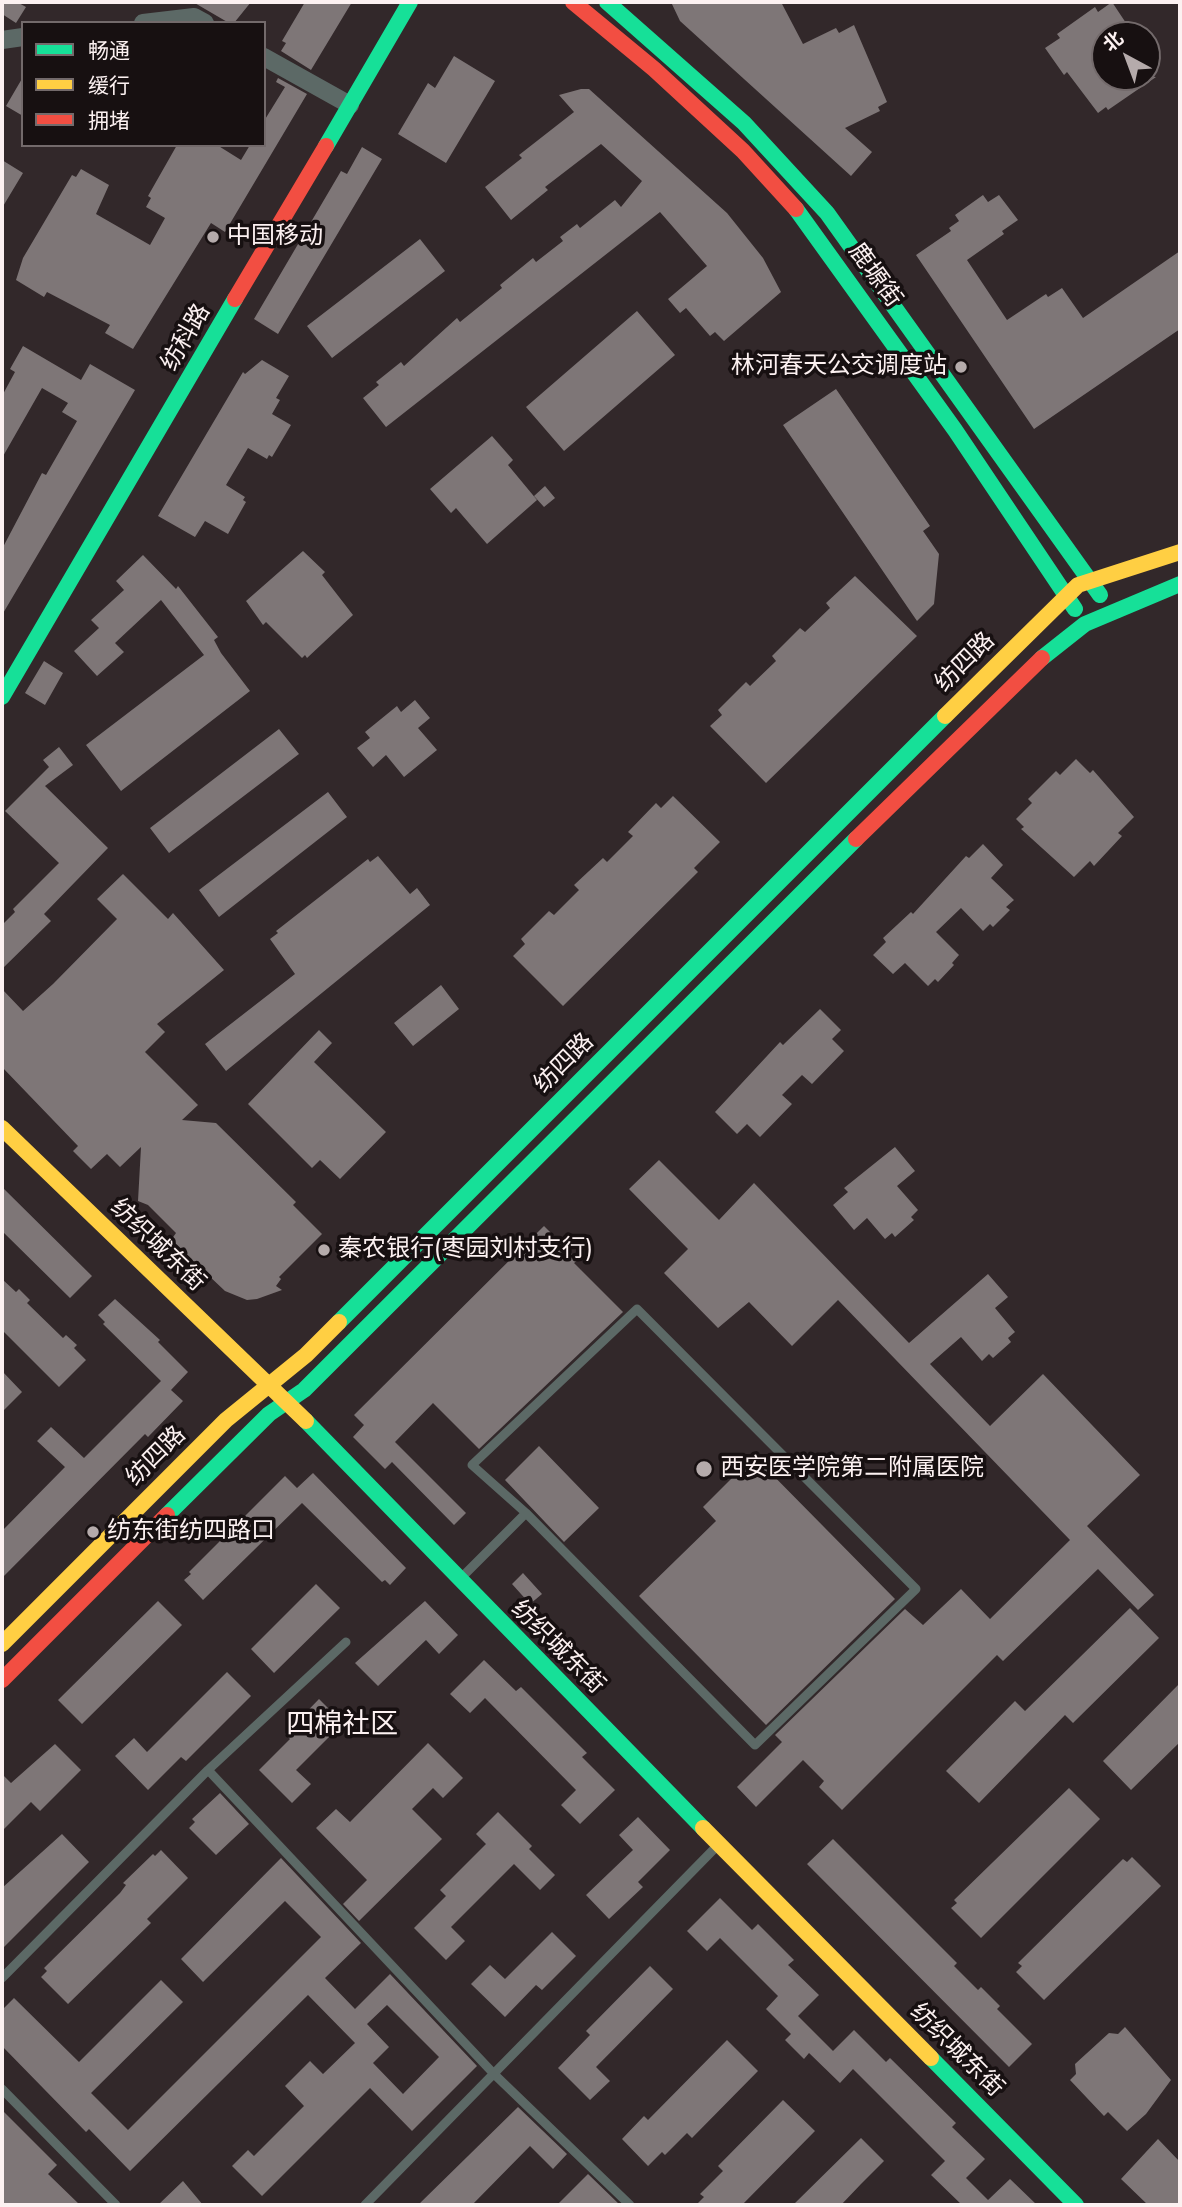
<!DOCTYPE html>
<meta charset="utf-8">
<style>
body{margin:0}
#map{position:relative;width:1182px;height:2207px;overflow:hidden;background:#32282a;font-family:Jost,"Noto Sans SC",sans-serif}
canvas{display:block}
.frame{position:absolute;inset:0;border:4px solid #fcf1f1;pointer-events:none}
.legend{position:absolute;left:21px;top:21px;width:245px;height:126px;box-sizing:border-box;background:#171011;border:2px solid #736a6b;margin:0;padding:9px 12px;list-style:none;font-size:21px;color:#fcf1f1}
.legend li{display:flex;align-items:center;gap:14px;height:35px}
.legend b{width:35px;border:2px solid #736a6b}
.north{position:absolute;left:1091px;top:21px;width:70px;height:70px;box-sizing:border-box;background:#171011;border:2px solid #736a6b;border-radius:50%;rotate:319deg;font-size:19px;font-weight:700;line-height:28px;text-align:center;color:#fcf1f1}
.north::after{content:'';display:block;margin:auto;width:24px;height:32px;background:#b5abab;clip-path:polygon(50% 0,100% 100%,50% 72%,0 100%)}
</style>
<div id="map">
<canvas width="1182" height="2207"></canvas>
<div class="frame"></div>
<ul class="legend">
<li><b style="height:9px;background:#16e098"></b>畅通</li>
<li><b style="height:9px;background:#ffcf43"></b>缓行</li>
<li><b style="height:9px;background:#f24e42"></b>拥堵</li>
</ul>
<div class="north">北</div>
</div>
<script>
const g = document.querySelector('canvas').getContext('2d');
g.lineJoin = 'round';
function fillPath(path, color) { g.fillStyle = color; g.fill(path, 'evenodd'); }
const shape = rows => new Path2D(rows.map(r => 'M' + r).join(''));
function trace(path, color, width, dash) { g.strokeStyle = color; g.lineWidth = width; g.lineCap = dash ? 'butt' : 'round'; g.setLineDash(dash || []); g.stroke(path); }
function write(font, color, halo, rows, align = 'center') {
  g.font = font + ' Jost,"Noto Sans SC",sans-serif'; g.lineWidth = 7; g.setLineDash([]); g.textBaseline = 'middle'; g.strokeStyle = halo; g.fillStyle = color; for (const [text, x, y, turn = 0] of rows) {
    g.save(); g.translate(x, y); g.rotate((+turn || 0) * Math.PI / 180); g.textAlign = isNaN(turn) ? turn : align; if (halo) g.strokeText(text, 0, 0); g.fillText(text, 0, 0); g.restore();
  }
}
const building = shape([
 [2,2,17,2,26,7,16,23,2,14],
 [193,2,251,2,234,23,229,23],
 [305,2,352,2,311,70,281,51,286,43,282,41],
 [671,2,781,2,803,44,836,28,839,33,854,25,887,102,878,107,880,111,845,128,872,152,851,176,680,21],
 [1112,2,1130,29,1122,35,1105,35,1105,77,1156,77,1108,110,1106,107,1098,113,1067,72,1064,75,1045,48,1060,38,1057,34,1095,7,1098,12],
 [454,56,495,81,446,163,398,134,428,83,435,88],
 [23,77,23,116,6,106],
 [278,78,307,94,225,232,211,223,133,349,105,333,110,325,47,292,44,297,16,280,23,258,72,175,76,177,81,169,109,185,96,214,150,245,165,218,146,207,151,198,148,196,177,145,217,145,241,160,250,145,264,145,264,121,285,87,276,82],
 [581,89,589,89,727,213,763,258,781,292,724,341,715,332,710,336,686,308,680,313,668,299,707,266,660,212,386,427,363,398,379,385,376,382,401,362,404,366,457,318,460,322,502,288,500,285,533,258,536,262,563,241,560,237,577,224,580,228,615,200,621,207,642,181,601,144,545,187,548,190,511,220,485,187,522,158,519,155,574,112,559,95],
 [362,147,382,159,278,334,254,319,341,171,347,174],
 [2,160,23,173,2,208],
 [983,195,988,202,999,195,1018,220,1002,231,1004,234,967,260,1007,320,1046,294,1048,297,1062,288,1083,318,1180,251,1180,329,1034,429,916,255,951,231,949,228,959,221,955,215],
 [420,239,445,271,332,358,307,326],
 [637,311,675,355,564,451,526,407],
 [23,346,81,380,90,364,135,390,2,615,2,549,42,473,46,475,77,421,62,412,68,403,42,388,2,458,2,396,15,372,10,369],
 [262,360,289,376,276,398,280,400,272,414,291,425,272,457,269,455,267,459,248,448,226,485,245,497,243,500,246,502,228,534,205,521,195,537,158,516,243,372,245,374],
 [836,389,930,526,923,531,939,554,934,604,917,621,783,425],
 [492,436,513,460,508,465,537,500,487,544,456,508,451,513,430,489],
 [545,486,555,498,544,507,534,496],
 [303,551,325,572,322,575,353,615,307,658,305,655,302,658,266,622,263,625,246,601],
 [143,555,176,589,178,586,218,637,214,640,221,653,250,691,121,791,86,745,204,655,161,600,115,643,124,652,97,676,74,651,99,628,91,620,124,590,116,581],
 [855,576,917,636,766,783,710,726,722,715,718,710,746,682,750,686,776,661,772,656,800,628,805,632,830,608,826,603],
 [44,661,63,673,45,705,25,693],
 [415,700,430,718,418,728,437,750,404,777,386,755,373,767,357,748,370,738,365,732,397,706,401,712],
 [279,729,299,754,169,853,150,828],
 [59,747,73,765,45,786,108,848,44,914,51,921,2,969,2,925,15,912,13,909,59,863,5,811,49,767,43,760],
 [1076,759,1090,773,1093,770,1134,817,1118,833,1122,836,1094,866,1090,861,1074,877,1021,829,1024,827,1016,819,1032,803,1028,799,1056,771,1060,775],
 [328,792,347,817,219,917,199,890],
 [673,796,720,842,694,868,698,872,563,1006,513,956,525,944,521,939,549,911,554,915,579,890,574,885,603,858,607,862,633,836,628,832,656,803,661,808],
 [983,844,1003,865,991,878,1014,900,1006,907,1010,910,993,927,990,924,983,931,961,908,936,932,959,955,952,963,954,965,938,982,935,979,928,986,905,963,893,974,873,955,886,942,883,938,911,912,913,914,966,856,969,858],
 [378,856,410,894,417,888,430,905,226,1071,205,1044,295,974,270,939,278,933,276,931,368,859,370,862],
 [123,874,168,919,173,913,224,970,157,1024,165,1032,145,1052,198,1105,182,1120,216,1123,296,1202,293,1205,322,1234,279,1277,281,1279,276,1286,282,1290,257,1299,247,1300,225,1291,171,1240,176,1233,148,1205,138,1201,141,1147,120,1167,107,1154,91,1169,73,1151,78,1146,2,1067,2,989,23,1011,53,984,117,919,97,899],
 [441,985,459,1009,413,1046,394,1023],
 [820,1009,841,1030,832,1039,844,1051,812,1084,802,1075,782,1095,792,1104,760,1137,747,1124,737,1134,715,1112,780,1042,783,1045],
 [319,1030,332,1043,314,1062,386,1132,340,1179,320,1160,312,1168,248,1104],
 [895,1147,915,1171,897,1186,918,1210,911,1217,914,1220,895,1237,892,1233,885,1239,867,1218,854,1230,833,1205,848,1192,844,1188],
 [659,1160,719,1220,754,1183,909,1343,988,1274,1008,1297,995,1308,1015,1332,1008,1338,1011,1342,993,1358,989,1354,982,1361,961,1337,930,1364,990,1426,1043,1374,1140,1475,1087,1526,1154,1595,1138,1610,1098,1569,1003,1661,997,1655,842,1810,819,1787,824,1781,803,1760,756,1807,737,1787,782,1742,775,1735,905,1609,923,1625,961,1589,990,1619,1070,1540,838,1300,792,1346,749,1302,718,1328,664,1273,688,1249,629,1189],
 [2,1187,92,1276,70,1298,2,1231],
 [544,1226,578,1260,574,1263,623,1312,479,1449,433,1403,395,1442,466,1513,454,1525,392,1462,385,1469,353,1437,364,1425,354,1415],
 [2,1279,16,1292,19,1289,30,1300,27,1303,63,1338,66,1335,77,1345,74,1348,86,1360,59,1387,2,1330],
 [115,1299,160,1340,158,1342,188,1372,171,1390,183,1401,148,1437,145,1434,2,1578,2,1531,65,1467,37,1441,51,1427,84,1458,161,1381,103,1324,105,1322,98,1315],
 [2,1371,22,1392,2,1412],
 [539,1446,599,1508,564,1542,505,1480],
 [754,1456,895,1599,766,1725,639,1596,716,1521,703,1507],
 [313,1473,406,1568,390,1585,385,1580,382,1582,302,1503,203,1600,184,1580,191,1574,189,1572,285,1476,297,1488],
 [523,1573,542,1594,530,1604,512,1584],
 [316,1584,340,1608,274,1673,251,1649],
 [158,1601,182,1625,82,1724,58,1700],
 [425,1601,458,1635,439,1654,426,1640,378,1686,355,1663],
 [1130,1608,1159,1638,1073,1723,1065,1715,979,1803,946,1771,1015,1701,1025,1711],
 [484,1660,516,1691,521,1687,587,1753,582,1757,615,1790,580,1824,561,1805,576,1790,485,1698,470,1713,450,1694],
 [227,1672,251,1696,186,1761,181,1757,148,1790,115,1756,134,1738,147,1752],
 [1180,1683,1180,1742,1131,1790,1103,1761],
 [319,1699,343,1723,296,1770,311,1784,292,1803,259,1770,290,1739,285,1734],
 [428,1743,463,1778,443,1798,433,1788,412,1809,442,1839,359,1921,343,1904,367,1880,316,1828,336,1809,350,1822],
 [55,1744,81,1770,40,1811,31,1802,2,1831,2,1774,11,1783],
 [1069,1788,1100,1819,981,1938,951,1908,957,1903,954,1900],
 [220,1793,249,1824,216,1855,189,1828,195,1822,192,1819],
 [498,1812,532,1846,529,1849,555,1875,540,1890,514,1864,451,1927,465,1941,446,1960,414,1928,446,1896,440,1890,486,1844,476,1834],
 [638,1817,670,1850,638,1882,643,1887,609,1919,586,1895,633,1850,619,1835],
 [62,1834,89,1862,2,1949,2,1888],
 [833,1839,957,1963,954,1966,978,1990,981,1987,1000,2006,997,2009,1032,2044,1009,2067,807,1864],
 [161,1850,188,1878,147,1919,151,1923,68,2004,41,1977,47,1971,44,1968,120,1893,126,1885,123,1883,153,1854,155,1856],
 [1132,1857,1161,1886,1044,2000,1016,1972,1022,1966,1018,1963,1123,1859,1127,1862],
 [281,1858,361,1943,325,1978,355,2009,390,1974,477,2066,412,2131,370,2088,262,2196,232,2166,248,2150,254,2156,304,2106,285,2086,310,2061,323,2074,355,2043,308,1995,130,2171,89,2129,86,2132,2,2046,2,2010,14,1998,79,2062,161,1980,183,2002,91,2093,128,2130,321,1937,285,1901,203,1982,181,1959],
 [387,2005,439,2057,403,2094,373,2063,389,2047,367,2024],
 [720,1898,752,1930,758,1924,794,1960,788,1965,819,1995,798,2016,833,2051,854,2030,886,2062,890,2058,956,2123,952,2127,985,2159,966,2178,988,2200,1010,2179,1037,2205,962,2205,931,2175,945,2161,853,2069,840,2083,809,2053,804,2059,785,2040,791,2034,766,2009,778,1996,720,1938,707,1951,687,1931],
 [552,1932,576,1956,542,1990,536,1985,505,2017,471,1984,490,1965,505,1979],
 [650,1966,673,1989,596,2067,610,2081,590,2100,558,2068,590,2035,586,2031],
 [1125,2027,1171,2080,1146,2114,1127,2131,1108,2112,1104,2116,1070,2080,1076,2074,1075,2064,1109,2033,1118,2034],
 [727,2040,758,2071,692,2138,687,2133,665,2155,662,2152,648,2166,622,2139,644,2116,648,2120],
 [783,2100,815,2131,742,2205,696,2205,704,2197,700,2194,723,2171,718,2166],
 [518,2107,567,2154,553,2169,530,2146,472,2205,418,2205],
 [2,2110,57,2165,48,2174,80,2205,2,2205],
 [861,2138,884,2161,861,2184,841,2205,793,2205],
 [1158,2139,1180,2162,1180,2205,1148,2205,1121,2179],
 [588,2174,620,2205,557,2205],
 [183,2181,203,2205,158,2205]
]);
const lane = shape([
 [459,1580,526,1513,755,1745,916,1589,637,1309,472,1465,526,1513],
 [208,1770,494,2074,630,2205],
 [2,1978,208,1770,346,1642],
 [2,2089,116,2205],
 [365,2205,716,1847]
]);
const street = shape([
 [143,23,194,17,205,23],
 [2,40,23,37],
 [264,57,350,105]
]);
const fast = shape([
 [607,2,744,123,827,213,1100,595],
 [326,146,410,2],
 [796,209,955,430,1075,609],
 [1042,658,1085,624,1180,584],
 [2,697,235,299],
 [339,1322,945,716],
 [306,1421,703,1828],
 [167,1515,269,1414,304,1390,856,839],
 [931,2058,1076,2205]
]);
const slow = shape([
 [945,716,1078,585,1180,552],
 [2,1128,306,1421],
 [2,1644,226,1420,306,1355,339,1322],
 [703,1828,931,2058]
]);
const jam = shape([
 [573,2,654,69,743,151,796,209],
 [235,299,326,146],
 [856,839,1042,658],
 [2,1680,167,1515]
]);
const markers = [
 [213,237,7,"#b5abab"],
 [961,367,7,"#b5abab"],
 [324,1250,7,"#b5abab"],
 [704,1469,9,"#b5abab"],
 [93,1532,7,"#b5abab"]
];
const poiNames = [
 ["中国移动",227,237],
 ["林河春天公交调度站",947,367,"right"],
 ["秦农银行(枣园刘村支行)",338,1250],
 ["西安医学院第二附属医院",720,1469],
 ["纺东街纺四路口",107,1532]
];
const streetNames = [
 ["鹿塬街",874,276,54],
 ["纺科路",187,338,-60],
 ["纺四路",966,663,-45],
 ["纺四路",565,1064,-45],
 ["纺织城东街",157,1246,44],
 ["纺四路",157,1457,-45],
 ["纺织城东街",557,1648,45],
 ["纺织城东街",956,2051,45]
];
const quarterNames = [
 ["四棉社区",342,1726]
];
fillPath(building, '#7e7677');
trace(lane, '#5c6966', 9);
trace(street, '#5c6966', 18);
trace(fast, '#16e098', 16);
trace(slow, '#ffcf43', 16);
trace(jam, '#f24e42', 16);
for (const [x, y, r, color] of markers) { const dot = new Path2D(); dot.arc(x, y, r, 0, 2 * Math.PI); g.fillStyle = color; g.fill(dot); trace(dot, '#171011', 2.5); }
write('24px', '#fcf1f1', '#171011', poiNames, 'left');
write('24px', '#fcf1f1', '#171011', streetNames);
write('28px', '#fcf1f1', '#171011', quarterNames);
</script>
